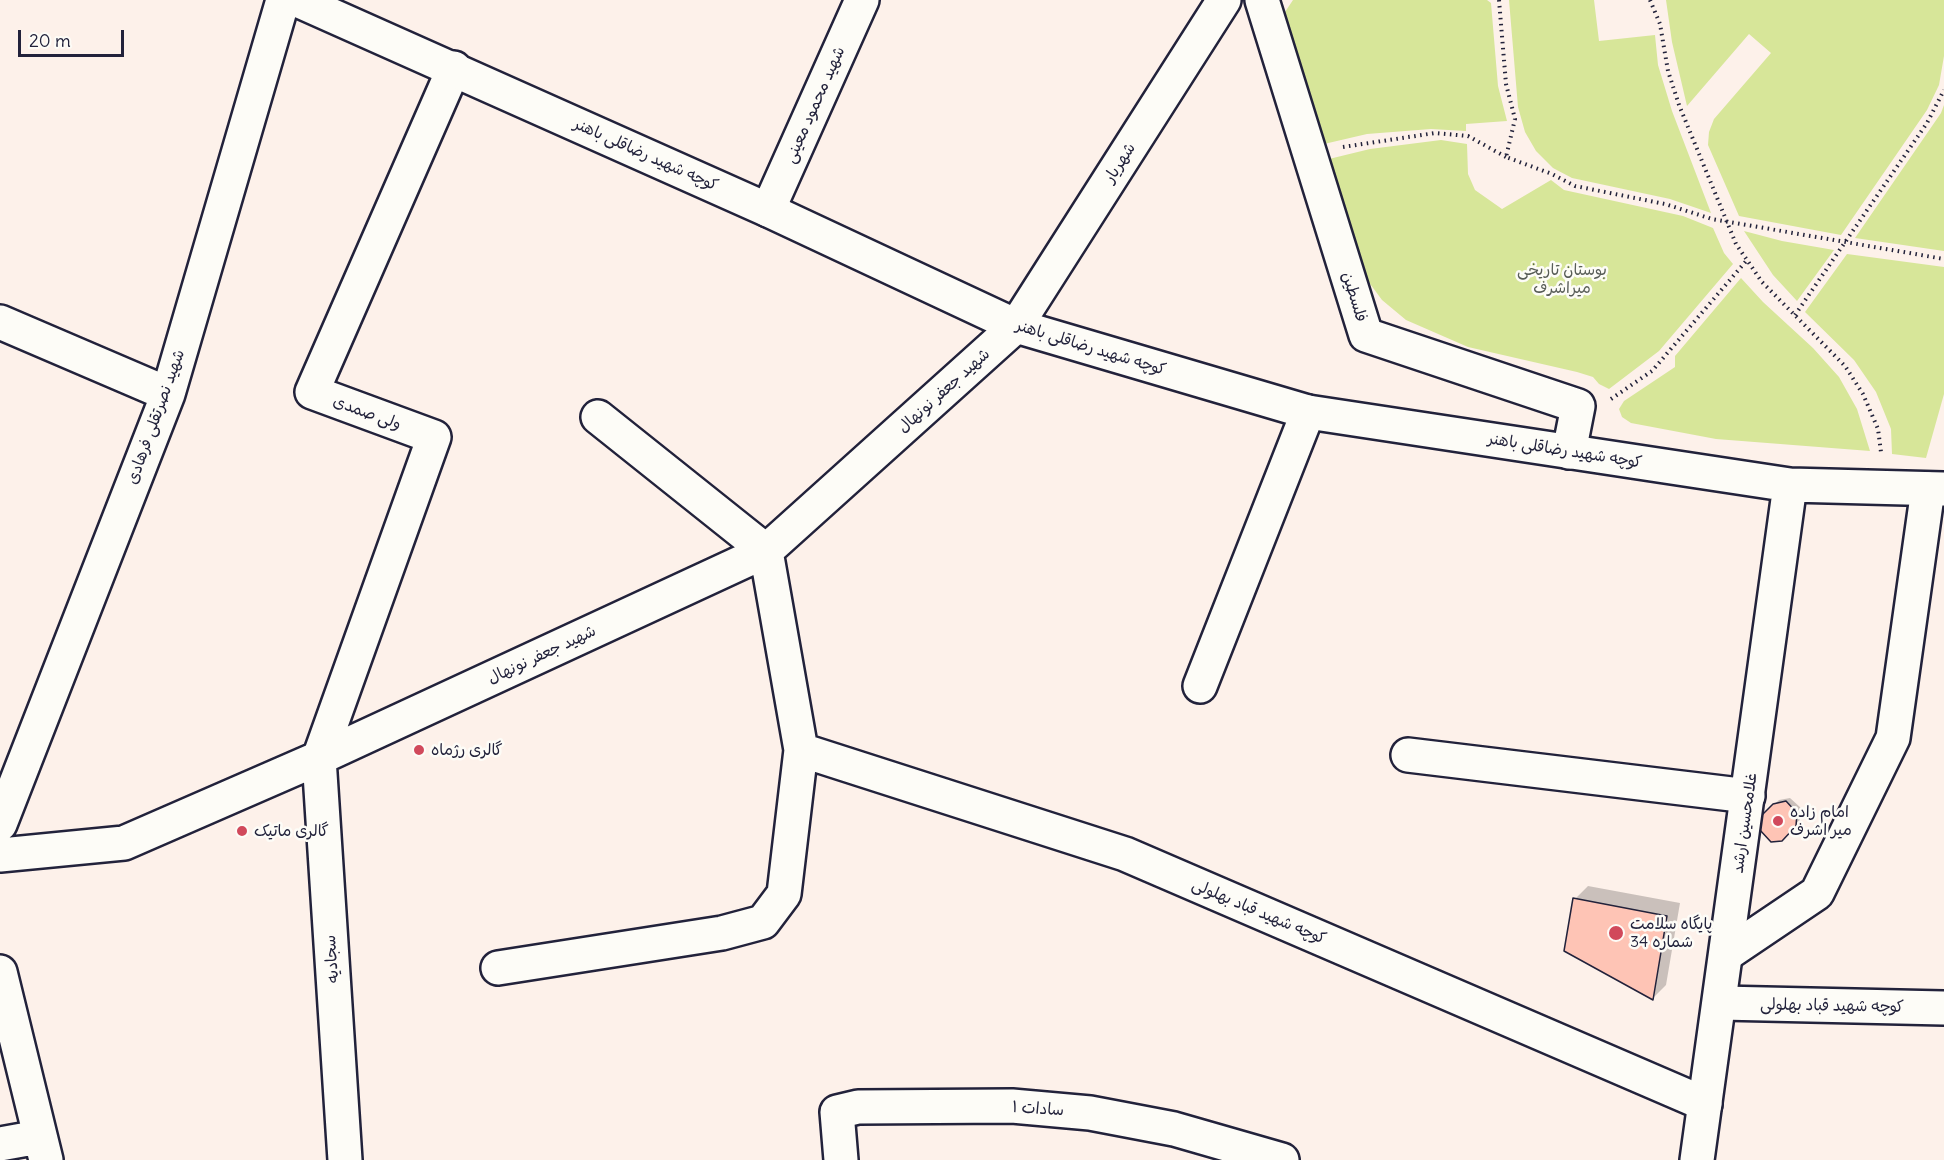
<!DOCTYPE html>
<meta charset="utf-8">
<style>
body{margin:0}
#map{position:relative;width:1944px;height:1160px;overflow:hidden;background:#fdf1ea;font-family:Delius,sans-serif}
canvas{display:block}
.scale{position:absolute;left:18px;top:30px;width:106px;height:27px;box-sizing:border-box;border:3px solid #22223b;border-top:0;padding-left:8px;font-size:18px;line-height:21px;white-space:nowrap;color:#22223b;-webkit-text-stroke:4px #fdfcf7;paint-order:stroke}
</style>
<div id="map">
<canvas width="1944" height="1160"></canvas>
<div class="scale">20 m</div>
</div>
<script>
const g = document.querySelector('canvas').getContext('2d');
g.lineJoin = 'round';
function fillPath(path, color) { g.fillStyle = color; g.fill(path, 'evenodd'); }
const shape = rows => new Path2D(rows.map(r => 'M' + r).join(''));
function trace(path, color, width, dash) { g.strokeStyle = color; g.lineWidth = width; g.lineCap = dash ? 'butt' : 'round'; g.setLineDash(dash || []); g.stroke(path); }
function write(font, color, halo, rows, align = 'center') {
  g.font = font + ' Delius,"Playpen Sans Arabic",sans-serif'; g.lineWidth = 5; g.setLineDash([]); g.textBaseline = 'middle'; g.strokeStyle = halo; g.fillStyle = color; for (const [text, x, y, turn = 0] of rows) {
    g.save(); g.translate(x, y); g.rotate((+turn || 0) * Math.PI / 180); g.textAlign = isNaN(turn) ? turn : align; if (halo) g.strokeText(text, 0, 0); g.fillText(text, 0, 0); g.restore();
  }
}
const green = shape([
 [1293,0,1487,0,1491,3,1498,86,1507,121,1466,124,1466,131,1431,129,1367,134,1324,144,1285,12],
 [1509,0,1594,0,1599,41,1655,35,1658,65,1672,111,1711,213,1670,199,1572,178,1553,168,1536,151,1525,132,1518,107],
 [1666,0,1944,0,1944,56,1939,85,1927,110,1841,235,1739,216,1708,145,1709,132,1714,119,1771,53,1749,34,1687,106,1672,42],
 [1944,105,1944,251,1855,238,1941,113],
 [1441,140,1467,144,1468,174,1475,190,1502,209,1551,180,1564,190,1683,216,1713,228,1724,253,1733,264,1659,351,1609,389,1599,384,1593,377,1577,372,1468,347,1406,320,1382,300,1365,277,1329,159,1370,149],
 [1744,231,1782,241,1834,250,1797,301,1773,275],
 [1847,254,1944,267,1944,394,1926,458,1892,454,1891,429,1876,392,1854,360,1805,312],
 [1741,278,1763,302,1813,348,1839,377,1857,409,1870,451,1716,439,1631,423,1622,417,1619,409,1624,401,1675,367,1675,356]
]);
const shadow = shape([
 [1790,798,1801,808,1800,820,1781,839,1761,817,1779,800],
 [1588,886,1680,903,1666,985,1653,998,1575,899]
]);
const building = shape([
 [1786,801,1797,813,1796,826,1782,841,1771,842,1759,829,1760,817,1773,804,1786,801],
 [1573,898,1667,916,1653,1000,1564,951,1573,898]
]);
const path = shape([
 [1499,0,1506,84,1515,119,1506,157,1552,174,1575,186,1665,204,1712,219,1944,259],
 [1650,0,1660,24,1668,71,1679,105,1736,244,1762,282,1845,366,1863,394,1878,429,1881,452],
 [1343,147,1435,133,1468,136,1506,157],
 [1795,315,1927,123,1944,90],
 [1611,399,1652,371,1747,260]
]);
const minor = shape([
 [1262,0,1366,335,1578,406,1569,452],
 [768,210,862,0],
 [0,322,168,394],
 [1200,686,1308,412],
 [801,750,1125,854,1705,1104],
 [1408,755,1748,796],
 [0,824,168,394,283,0],
 [0,855,124,843,319,758,766,551,1016,326,1224,0],
 [1728,953,1817,893,1893,738,1928,489],
 [498,968,722,933,763,922,784,894,801,750,766,551,598,417],
 [0,972,46,1160],
 [1721,1003,1944,1008],
 [0,1144,39,1137],
 [345,1160,319,758,434,437,312,392,454,68],
 [841,1160,837,1112,858,1107,1012,1106,1090,1113,1174,1129,1282,1160]
]);
const tertiary = shape([
 [297,0,768,210,1016,326,1308,412,1790,485,1944,489],
 [1697,1160,1790,485]
]);
const markers = [
 [419,750,6,"#d1495b"],
 [1778,821,6,"#d1495b"],
 [242,831,6,"#d1495b"],
 [1616,933,8,"#d1495b"]
];
const streetNames = [
 ["شهید محمود معینی",815,105,-66],
 ["کوچه شهید رضاقلی باهنر",646,155,24],
 ["شهریار",1120,163,-57],
 ["فلسطین",1354,297,73],
 ["کوچه شهید رضاقلی باهنر",1091,348,17],
 ["شهید جعفر نونهال",944,391,-42],
 ["ولی صمدی",367,413,20],
 ["شهید نصرتقلی فرهادی",156,417,-70],
 ["کوچه شهید رضاقلی باهنر",1565,451,9],
 ["شهید جعفر نونهال",542,655,-25],
 ["غلامحسین ارشد",1745,823,-82],
 ["کوچه شهید قباد بهلولی",1259,912,23],
 ["سجادیه",332,959,-94],
 ["کوچه شهید قباد بهلولی",1832,1006,1],
 ["سادات ۱",1038,1109,4]
];
const parkNames = [
 ["بوستان تاریخی",1562,270],
 ["میراشرف",1562,288]
];
const poiNames = [
 ["گالری رژماه",431,750],
 ["امام زاده",1790,812],
 ["میر اشرف",1790,830],
 ["گالری ماتیک",254,831],
 ["پایگاه سلامت",1630,924],
 ["شماره 34",1630,942]
];
fillPath(green, '#d7e699');
fillPath(shadow, '#0003');
fillPath(building, '#fec4b5');
trace(building, '#22223b', 1.5);
trace(minor, '#22223b', 38);
trace(tertiary, '#22223b', 38);
trace(path, '#22223b', 4, [1.5, 4.5]);
trace(minor, '#fdfcf7', 33);
trace(tertiary, '#fdfcf7', 33);
for (const [x, y, r, color] of markers) { const dot = new Path2D(); dot.arc(x, y, r, 0, 2 * Math.PI); g.fillStyle = color; g.fill(dot); trace(dot, '#fdfcf7', 2); }
write('16px', '#22223b', '#fdfcf7', streetNames);
write('16px', '#585d57', '#fdfcf7', parkNames);
write('16px', '#22223b', '#fdfcf7', poiNames, 'left');
</script>
